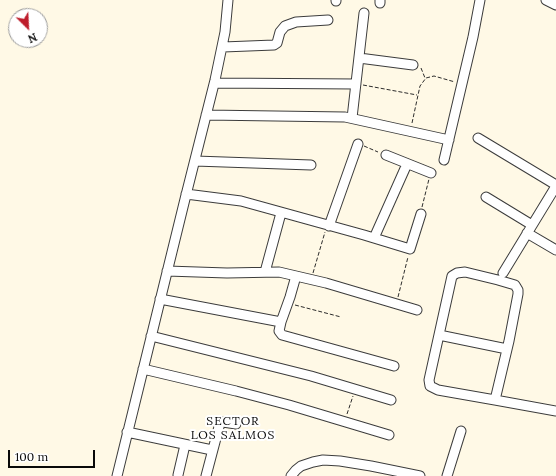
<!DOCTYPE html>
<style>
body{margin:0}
#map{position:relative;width:556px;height:476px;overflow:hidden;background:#fff9e6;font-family:Lora,serif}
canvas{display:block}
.north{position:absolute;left:8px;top:8px;width:40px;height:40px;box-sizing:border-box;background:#fff;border:1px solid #9d9d9d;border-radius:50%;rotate:156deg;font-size:11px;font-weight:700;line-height:16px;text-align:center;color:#090909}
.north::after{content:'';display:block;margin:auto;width:14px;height:18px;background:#be1d2b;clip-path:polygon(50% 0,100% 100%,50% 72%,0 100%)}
.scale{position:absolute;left:8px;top:450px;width:87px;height:18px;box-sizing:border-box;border:2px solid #090909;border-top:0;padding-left:5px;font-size:12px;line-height:14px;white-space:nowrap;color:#090909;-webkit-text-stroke:3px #fff;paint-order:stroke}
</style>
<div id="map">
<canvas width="556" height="476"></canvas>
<div class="north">N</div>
<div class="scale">100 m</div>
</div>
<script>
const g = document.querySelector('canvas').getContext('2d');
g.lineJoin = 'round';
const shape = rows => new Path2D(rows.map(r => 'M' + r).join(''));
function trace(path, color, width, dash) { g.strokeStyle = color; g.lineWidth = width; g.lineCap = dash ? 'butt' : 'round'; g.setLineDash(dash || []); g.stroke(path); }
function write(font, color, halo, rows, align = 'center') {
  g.font = font + ' Lora,serif'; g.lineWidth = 4; g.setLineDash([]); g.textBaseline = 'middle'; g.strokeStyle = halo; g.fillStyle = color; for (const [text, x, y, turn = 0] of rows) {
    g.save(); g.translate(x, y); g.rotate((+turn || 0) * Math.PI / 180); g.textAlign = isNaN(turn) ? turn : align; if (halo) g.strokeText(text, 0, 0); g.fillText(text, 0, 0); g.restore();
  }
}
const path = shape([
 [421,68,425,78],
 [363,85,417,95],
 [412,123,420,86,426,78,434,76,455,82],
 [364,146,378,152],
 [422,207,429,179],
 [313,273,325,232],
 [398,297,408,257],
 [295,305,341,317],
 [347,414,353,396]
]);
const minor = shape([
 [546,0,556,5],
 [336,1,336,0],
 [380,3,380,0],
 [223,47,274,45,277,43,280,32,285,26,296,22,328,20],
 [359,58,413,65],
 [215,83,356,84],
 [206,115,345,117,449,140],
 [352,118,364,13],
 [478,138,556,185],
 [386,155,431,173],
 [444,160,473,37,480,0],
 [195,161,311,165],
 [186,194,241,201,364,235,410,249,421,214],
 [486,197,532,225],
 [329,226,358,144],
 [527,233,556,250],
 [374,238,407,164],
 [167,271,227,273,279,272,326,283,417,310],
 [265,272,281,213],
 [503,273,556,186],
 [296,276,290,297,281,322,279,331,282,335,394,366],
 [160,299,281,322],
 [439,335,507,349],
 [151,336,311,376,391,400],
 [143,369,236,391,289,405,389,435],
 [495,400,509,341,518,294,518,290,515,285,498,280,465,272,457,273,452,276,429,380,430,386,438,390,495,400,556,411],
 [127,432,212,450],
 [178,475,185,445],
 [117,476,185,199,215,80,225,32,228,0],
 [206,476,220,423,223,422,236,424],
 [291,476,296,470,301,466,313,462,323,460,340,461,371,466,420,476],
 [447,476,461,431]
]);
const neighbourhoodNames = [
 ["SECTOR",233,422],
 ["LOS SALMOS",233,436]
];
trace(minor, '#3c3c3c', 11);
trace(path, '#2b2b2b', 1, [4, 2]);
trace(minor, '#fff', 9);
g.letterSpacing = '1px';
write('12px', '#090909', '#fff', neighbourhoodNames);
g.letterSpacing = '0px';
</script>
